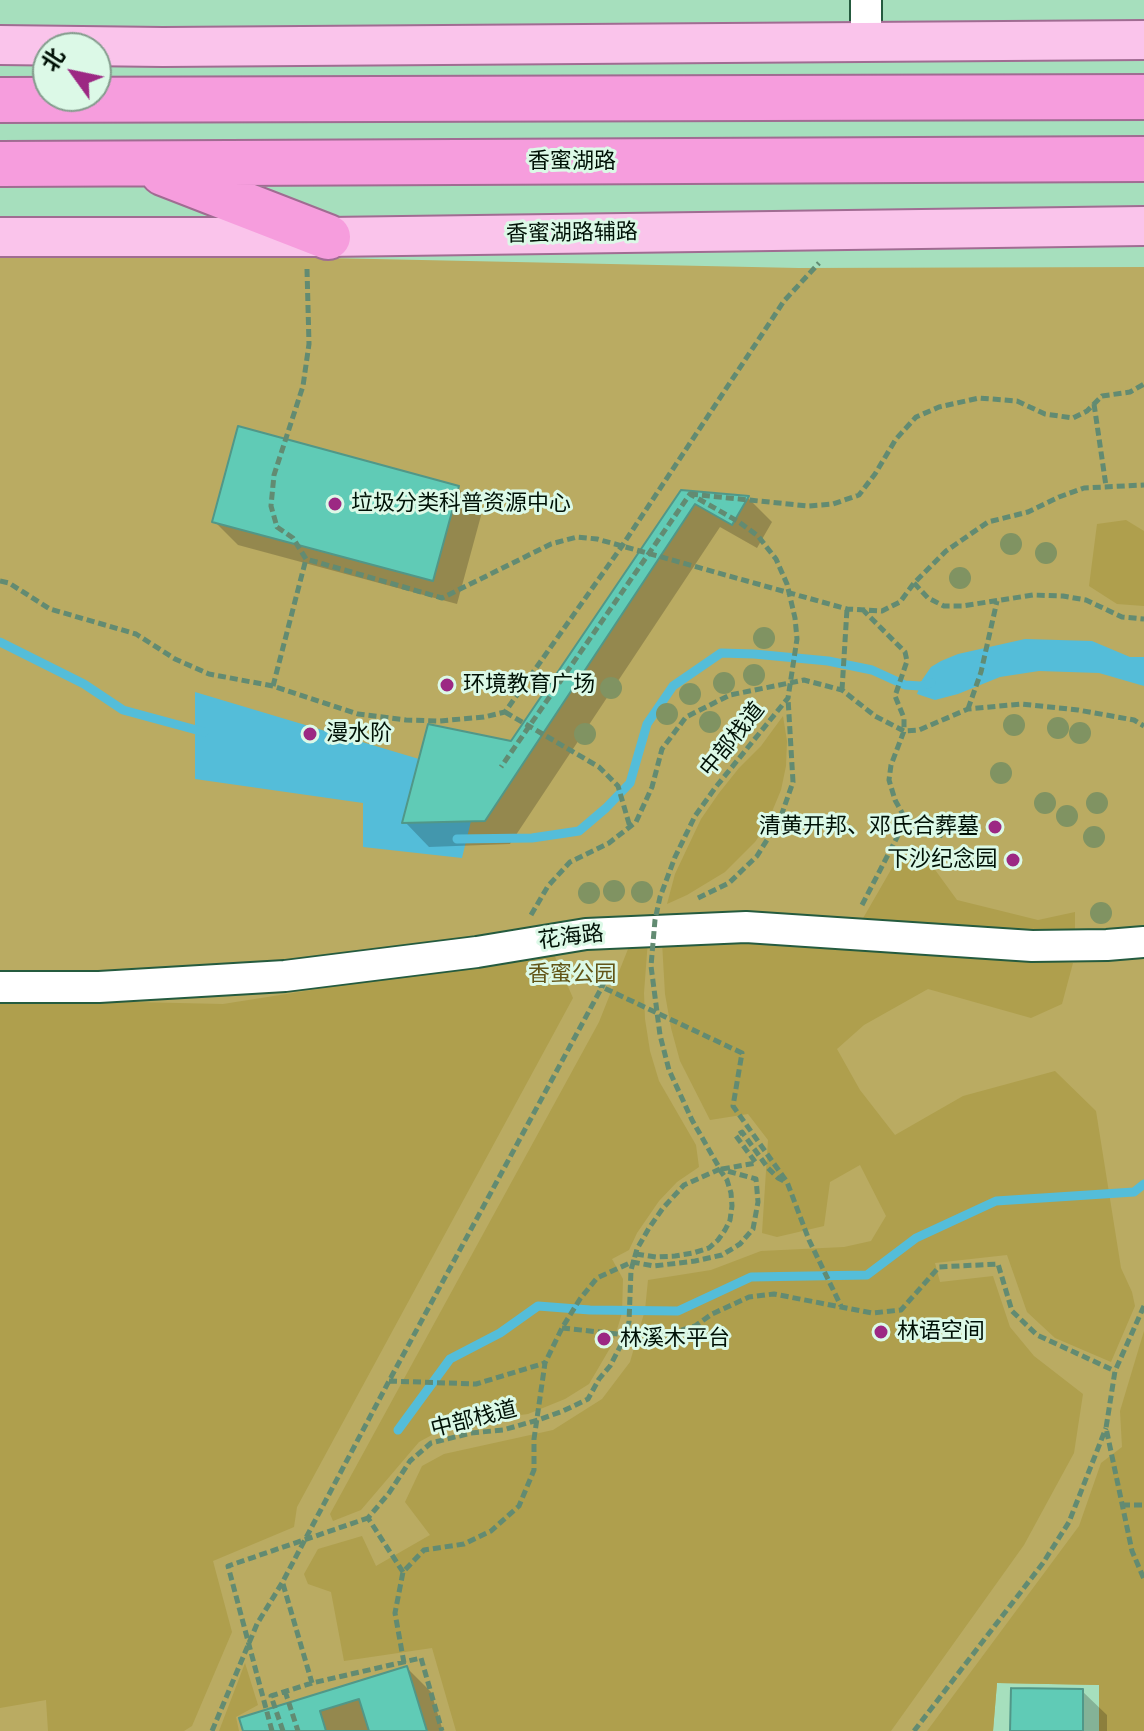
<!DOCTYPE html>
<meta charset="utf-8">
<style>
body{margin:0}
#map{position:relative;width:1144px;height:1731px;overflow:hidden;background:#a6dfbd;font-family:"Varela Round","Noto Sans SC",sans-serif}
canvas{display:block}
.north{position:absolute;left:32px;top:32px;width:80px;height:80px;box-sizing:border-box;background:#dcf9e7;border:2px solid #849c8d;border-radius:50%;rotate:303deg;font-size:22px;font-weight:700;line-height:32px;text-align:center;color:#001106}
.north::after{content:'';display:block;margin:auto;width:28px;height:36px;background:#9c2883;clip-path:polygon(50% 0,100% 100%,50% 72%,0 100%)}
</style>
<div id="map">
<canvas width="1144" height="1731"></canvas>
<div class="north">北</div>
</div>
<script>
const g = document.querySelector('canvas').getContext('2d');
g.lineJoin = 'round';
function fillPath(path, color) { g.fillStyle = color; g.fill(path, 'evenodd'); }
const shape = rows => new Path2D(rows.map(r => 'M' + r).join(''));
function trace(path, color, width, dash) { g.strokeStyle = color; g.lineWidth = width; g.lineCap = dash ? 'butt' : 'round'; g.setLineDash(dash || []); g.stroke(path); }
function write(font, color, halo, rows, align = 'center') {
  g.font = font + ' "Varela Round","Noto Sans SC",sans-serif'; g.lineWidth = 6; g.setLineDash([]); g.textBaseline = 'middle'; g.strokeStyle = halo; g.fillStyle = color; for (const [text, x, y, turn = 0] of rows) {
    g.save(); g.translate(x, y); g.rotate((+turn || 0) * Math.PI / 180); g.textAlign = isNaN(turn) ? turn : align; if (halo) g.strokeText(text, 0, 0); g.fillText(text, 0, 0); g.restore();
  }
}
const green = shape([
 [0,253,266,254,327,258,799,268,1144,267,1144,1731,1099,1731,1099,1685,997,1683,993,1731,0,1731]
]);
const forest = shape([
 [1126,520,1144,531,1144,606,1117,604,1089,586,1097,524],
 [783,716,787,741,786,766,781,790,766,826,755,842,725,872,687,895,667,904,675,874,701,819,719,793,739,768,761,746],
 [896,861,933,867,957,900,1038,920,1075,912,1075,933,858,927],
 [726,936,846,944,1073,963,1062,1004,1031,1018,928,989,864,1025,837,1049,860,1090,895,1135,963,1096,1055,1071,1096,1111,1121,1268,1132,1292,1135,1306,1111,1362,1055,1338,1027,1312,1007,1255,935,1263,940,1282,993,1276,1010,1327,1034,1356,1083,1394,1074,1453,1024,1545,891,1731,456,1731,432,1648,344,1661,331,1592,308,1584,304,1574,318,1549,362,1536,376,1566,430,1535,405,1502,422,1466,444,1454,553,1430,602,1399,630,1362,645,1310,648,1280,711,1270,761,1251,844,1247,871,1241,886,1216,860,1165,830,1182,824,1226,777,1237,762,1233,768,1140,748,1114,710,1120,680,1061,671,1028,665,994,662,942],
 [632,939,648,940,644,993,645,1019,650,1051,659,1081,696,1145,699,1167,677,1182,659,1201,637,1233,629,1250,612,1259,623,1279,622,1313,613,1343,589,1384,565,1399,528,1414,452,1424,419,1442,361,1510,333,1521,330,1514,599,1022],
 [553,952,573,998,297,1507,294,1527,213,1561,232,1632,192,1726,184,1731,48,1731,46,1700,0,1708,0,999,223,1004],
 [1144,1331,1144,1731,1099,1731,1099,1685,997,1683,993,1731,927,1731,1079,1526,1101,1463,1122,1447,1120,1411],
 [245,1663,258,1705,236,1717,239,1731,219,1731]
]);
const water = shape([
 [1025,639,1092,641,1130,657,1144,657,1144,686,1099,673,1039,671,1000,677,958,694,935,700,917,694,922,680,931,667,941,661,958,654],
 [195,692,419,759,471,821,462,858,363,847,363,803,195,779]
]);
const shadow = shape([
 [458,488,482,512,457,604,238,545,214,521],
 [682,492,748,498,772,522,757,548,720,527,510,844,429,847,405,822,512,743],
 [407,1668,431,1692,443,1731,245,1731],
 [1082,1691,1107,1715,1107,1731,1012,1731]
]);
const stream = shape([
 [0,642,84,684,123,710,204,732],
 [457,839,532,838,579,831,606,808,630,783,647,724,673,686,721,653,754,654,828,661,872,670,905,685,920,686,931,683],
 [398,1430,450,1359,500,1333,538,1306,590,1310,678,1311,751,1277,867,1275,916,1238,996,1201,1134,1192,1144,1184]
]);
const building = shape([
 [238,426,459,486,433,581,212,522,238,426],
 [681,490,749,496,732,525,695,504,485,821,402,823,428,724,511,741,681,490],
 [407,1666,427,1731,243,1731,239,1718,407,1666],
 [1011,1688,1083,1689,1083,1731,1010,1731,1011,1688],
 [359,1699,369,1731,326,1731,320,1711,359,1699]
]);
const path = shape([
 [307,269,309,344,303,386,274,475,271,506,277,527,293,538,306,559,442,598,551,544,577,537,597,539,847,609,882,611,900,602,914,583,946,551,988,522,1028,512,1059,497,1084,488,1144,485],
 [1094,404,1106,486],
 [690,494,808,506,833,504,859,495,875,474,896,439,916,417,939,407,979,398,1017,401,1045,414,1073,418,1087,411,1102,396,1130,392,1144,384],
 [0,581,9,583,50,609,136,634,175,659,209,674,273,686,358,714,406,720,439,721,484,717,505,712,622,546,784,301,819,263],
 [914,583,928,598,944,606,962,606,1033,595,1063,596,1086,600,1122,617,1144,619],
 [862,609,905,652,907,661,895,696,904,718,904,731,891,765,889,780,895,800,906,820,943,836],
 [273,686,306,559],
 [842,690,847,609],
 [968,709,981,672,997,601],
 [505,712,599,767,618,786,630,827],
 [698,898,729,883,757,856,780,819,793,782,788,698],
 [862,905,906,820],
 [531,915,548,886,570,862,609,843,636,822,652,787,662,749,686,717,730,695,804,680,842,690,875,716,904,731,919,730,968,709,1021,704,1078,710,1134,720,1144,726],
 [581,963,584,971,602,987,742,1053,733,1106,787,1182,809,1240,841,1306],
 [722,1169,756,1163,736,1136,742,1132,768,1168,778,1178,786,1182],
 [636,1254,656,1257,675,1256,693,1253,709,1248,718,1240,725,1230,730,1220,732,1206,731,1193,727,1180,720,1170],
 [1144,1306,1115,1371,1106,1428,1132,1551,1144,1579],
 [562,1328,618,1334,668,1334,695,1326,712,1314,749,1297,774,1294,872,1313,901,1310,939,1267,998,1264,1012,1311,1037,1335,1115,1371],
 [389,1381,476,1384,545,1363],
 [1122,1505,1144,1505],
 [403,1572,368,1518,389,1493,410,1461,431,1443,471,1433],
 [283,1584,312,1683],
 [404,1663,395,1613,403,1572,424,1550,464,1544,491,1531,519,1506,534,1470,534,1439,545,1363,562,1328,580,1299,597,1278,632,1262,654,1266,695,1261,722,1255,740,1244,753,1229,758,1202,756,1179,720,1169],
 [285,1691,298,1731],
 [212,1731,257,1624,282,1583,389,1381,602,987,612,963],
 [283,1731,271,1696,312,1683,421,1658,442,1731],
 [914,1731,1043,1563,1069,1522,1106,1428]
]);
const minor = shape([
 [866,0,866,41],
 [0,987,99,987,285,976,477,952,586,934,746,927,1032,946,1107,945,1144,942]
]);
const major = shape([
 [0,45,163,47,1144,40],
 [0,237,328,237,1144,226]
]);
const highway = shape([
 [0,100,1144,97],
 [0,164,1144,159],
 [163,173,328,237]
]);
const pathBridge = shape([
 [471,1433,503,1430,538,1420,563,1411,588,1399,599,1379,610,1366,622,1343,629,1322,631,1270,637,1249,649,1228,663,1208,684,1185,720,1169,692,1120,669,1070,660,1035,651,966,655,920,660,897,675,857,695,816,715,788,788,698,797,639,795,618,787,584,776,559,758,536,739,522,690,494,501,767],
 [272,1731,228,1566,368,1518]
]);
const trees = [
 [1011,544],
 [1046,553],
 [960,578],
 [764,638],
 [754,675],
 [724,683],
 [611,688],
 [690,694],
 [667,714],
 [710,722],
 [1014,725],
 [1058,728],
 [1080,733],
 [585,734],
 [1001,773],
 [1045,803],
 [1097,803],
 [1067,816],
 [1094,837],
 [614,891],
 [642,892],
 [589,893],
 [1101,913]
];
const markers = [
 [335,504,8,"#9c2883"],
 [447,685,8,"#9c2883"],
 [310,734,8,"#9c2883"],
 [995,827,8,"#9c2883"],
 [1013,860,8,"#9c2883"],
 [881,1332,8,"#9c2883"],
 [604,1339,8,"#9c2883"]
];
const streetNames = [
 ["香蜜湖路",572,162],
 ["香蜜湖路辅路",572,234,-1],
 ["中部栈道",733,740,-51],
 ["花海路",571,938,-7],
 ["中部栈道",474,1420,-14]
];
const poiNames = [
 ["垃圾分类科普资源中心",351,504],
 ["环境教育广场",463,685],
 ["漫水阶",326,734],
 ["清黄开邦、邓氏合葬墓",979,827,"right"],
 ["下沙纪念园",997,860,"right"],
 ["林语空间",897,1332],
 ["林溪木平台",620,1339]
];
const parkNames = [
 ["香蜜公园",572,975]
];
fillPath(green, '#baab62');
fillPath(forest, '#af9f4d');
fillPath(water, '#54bdd9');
fillPath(shadow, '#0003');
trace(stream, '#54bdd9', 9);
fillPath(building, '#60cbb6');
trace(building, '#519788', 2);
trace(minor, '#255b3f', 34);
trace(major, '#a06c92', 42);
trace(highway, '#a06c92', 48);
trace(path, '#628b72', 5, [8, 4]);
trace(minor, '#fff', 30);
trace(major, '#fac4eb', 38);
trace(highway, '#f69ddd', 44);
trace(pathBridge, '#628b72', 5, [8, 4]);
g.fillStyle = '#809362';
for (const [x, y] of trees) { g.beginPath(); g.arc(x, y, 11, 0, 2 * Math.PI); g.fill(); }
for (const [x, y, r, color] of markers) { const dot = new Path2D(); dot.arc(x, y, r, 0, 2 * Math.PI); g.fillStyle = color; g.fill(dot); trace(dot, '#dcf9e7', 3); }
write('22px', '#001106', '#dcf9e7', streetNames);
write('22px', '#001106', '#dcf9e7', poiNames, 'left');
write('22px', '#615517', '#dcf9e7', parkNames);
</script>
